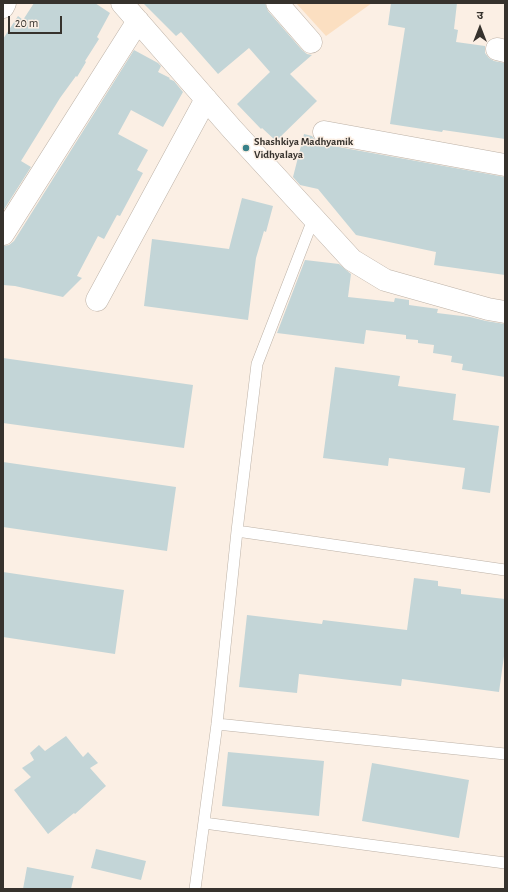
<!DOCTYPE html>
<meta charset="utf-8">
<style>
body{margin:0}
#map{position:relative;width:508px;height:892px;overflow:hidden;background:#fbefe4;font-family:"Alegreya Sans","Noto Sans Devanagari",sans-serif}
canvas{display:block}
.frame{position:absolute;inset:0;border:4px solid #36322d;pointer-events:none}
.north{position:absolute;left:460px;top:8px;width:40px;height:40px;-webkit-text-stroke:3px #fbefe4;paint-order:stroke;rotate:0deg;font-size:11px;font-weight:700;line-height:16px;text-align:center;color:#36322d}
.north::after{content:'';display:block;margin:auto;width:14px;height:18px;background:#36322d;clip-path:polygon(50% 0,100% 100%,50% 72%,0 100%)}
.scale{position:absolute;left:8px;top:16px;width:54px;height:18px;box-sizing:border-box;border:2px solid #36322d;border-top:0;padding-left:5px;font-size:12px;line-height:14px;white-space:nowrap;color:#36322d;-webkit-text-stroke:3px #fbefe4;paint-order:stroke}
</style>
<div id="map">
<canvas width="508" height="892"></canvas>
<div class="frame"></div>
<div class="north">उ</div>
<div class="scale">20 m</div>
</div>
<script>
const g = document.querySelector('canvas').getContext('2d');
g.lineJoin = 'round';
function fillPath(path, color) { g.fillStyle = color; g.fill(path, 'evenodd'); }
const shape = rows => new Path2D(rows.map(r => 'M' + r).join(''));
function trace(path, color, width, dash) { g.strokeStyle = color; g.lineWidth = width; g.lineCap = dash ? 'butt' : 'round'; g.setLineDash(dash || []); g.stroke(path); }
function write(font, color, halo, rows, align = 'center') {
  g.font = font + ' "Alegreya Sans",sans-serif'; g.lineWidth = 3; g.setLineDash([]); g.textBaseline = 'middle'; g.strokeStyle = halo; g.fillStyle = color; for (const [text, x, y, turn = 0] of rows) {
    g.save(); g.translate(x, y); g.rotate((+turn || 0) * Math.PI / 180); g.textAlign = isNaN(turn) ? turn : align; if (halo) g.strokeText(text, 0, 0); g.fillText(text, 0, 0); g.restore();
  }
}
const green = shape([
 [296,3,372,3,326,36]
]);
const building = shape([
 [34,3,95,3,110,13,97,37,99,39,85,61,86,62,77,77,76,76,60,98,21,161,31,167,3,211,3,39,18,16,23,20],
 [143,3,265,3,268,11,302,50,307,54,312,55,290,74,317,101,276,141,262,128,261,129,237,104,270,72,249,48,218,74,181,32,176,36],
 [391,3,457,3,454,29,458,30,456,42,485,46,485,53,489,58,494,61,505,63,505,139,443,130,442,132,390,124,405,28,388,25],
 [134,50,158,63,161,66,158,72,170,78,169,79,174,81,183,92,163,127,131,110,118,134,148,150,137,170,143,173,120,216,117,215,104,239,98,236,77,276,82,278,63,297,15,286,3,285,3,246,9,245,14,241],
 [304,134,312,136,316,141,322,144,505,177,505,275,434,265,436,252,356,235,318,189,300,185,293,177],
 [242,198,273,206,266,232,264,231,256,258,248,320,144,306,152,239,229,249],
 [305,260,339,264,351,274,348,297,394,302,395,298,409,300,409,305,438,309,437,313,470,317,486,321,505,324,505,377,462,370,463,364,451,362,452,356,433,353,434,345,418,343,418,340,406,339,406,335,366,330,364,344,277,333],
 [3,358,193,385,184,448,3,423],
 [335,367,400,376,398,386,456,394,453,420,499,426,490,493,462,489,465,468,389,458,388,466,323,458],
 [3,462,176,487,167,551,3,527],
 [3,572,124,590,115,654,3,637],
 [414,578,438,581,438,586,461,589,461,594,505,599,505,649,499,692,402,679,401,686,299,674,297,693,239,687,247,615,322,624,323,620,407,630],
 [66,736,83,757,88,752,98,763,90,768,106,786,75,814,74,813,48,834,14,790,31,777,22,768,34,760,30,753,39,745,45,751],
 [228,752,324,761,319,816,222,806],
 [372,763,469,780,459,838,362,821],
 [96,849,146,861,141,880,91,868],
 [27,867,74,876,71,889,23,889]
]);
const lane = shape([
 [237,531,505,570],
 [217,724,505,754],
 [204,823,505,863],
 [195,889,217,724,237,531,257,364,314,217]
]);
const street = shape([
 [122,3,232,129,352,260,385,280,488,309,505,312],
 [277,3,311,42],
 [3,7,5,3],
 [497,49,505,51],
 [324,132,505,165],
 [3,234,138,21],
 [97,300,206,99]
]);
const markers = [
 [246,148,4,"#388088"]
];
const poiNames = [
 ["Shashkiya Madhyamik",254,142],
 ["Vidhyalaya",254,155]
];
fillPath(green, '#fbdfc1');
fillPath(building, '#c3d5d7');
trace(lane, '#bcb1a6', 12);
trace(street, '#bcb1a6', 23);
trace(lane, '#fff', 11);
trace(street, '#fff', 22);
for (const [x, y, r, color] of markers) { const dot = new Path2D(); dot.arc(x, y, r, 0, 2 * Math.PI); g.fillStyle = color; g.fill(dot); trace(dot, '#fbefe4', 1.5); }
write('bold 11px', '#36322d', '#fbefe4', poiNames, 'left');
</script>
